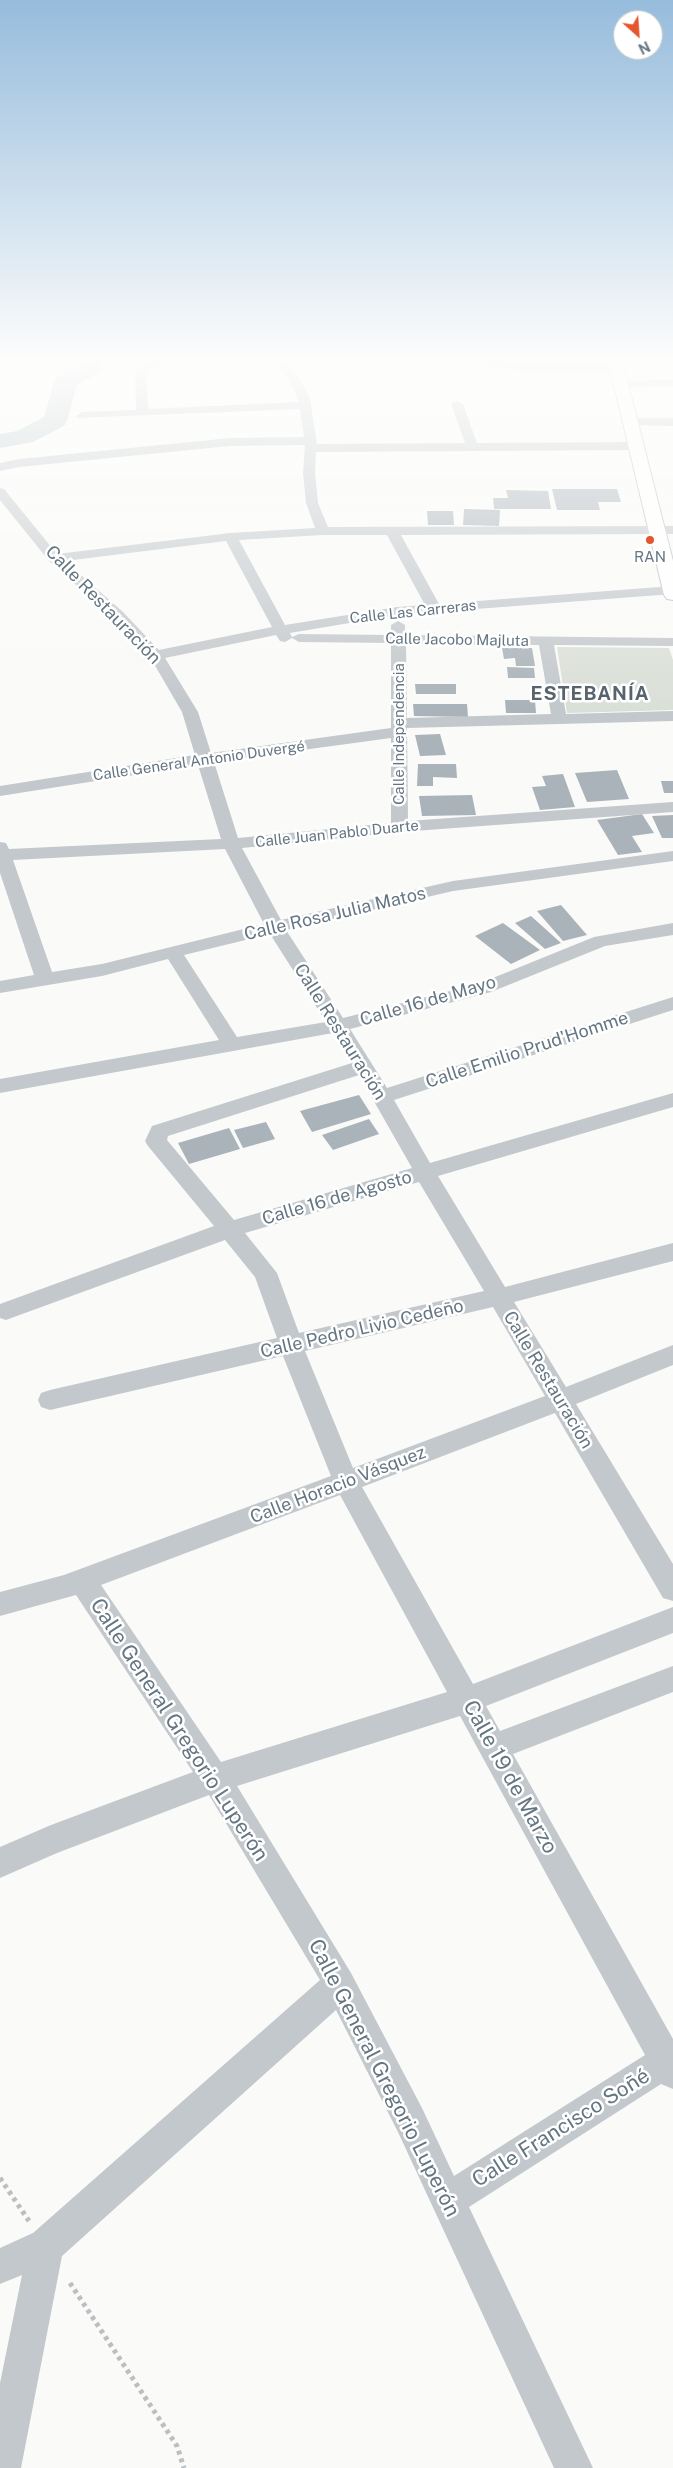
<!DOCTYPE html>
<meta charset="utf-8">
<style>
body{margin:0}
#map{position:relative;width:673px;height:2468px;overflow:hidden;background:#fafaf8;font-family:"Public Sans",sans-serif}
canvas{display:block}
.north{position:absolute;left:613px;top:10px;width:50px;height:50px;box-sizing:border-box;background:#fff;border:1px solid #c1c8cd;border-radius:50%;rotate:154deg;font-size:14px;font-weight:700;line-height:20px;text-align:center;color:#657683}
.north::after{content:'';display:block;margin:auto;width:18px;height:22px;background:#e4572e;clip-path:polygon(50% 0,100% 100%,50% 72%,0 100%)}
</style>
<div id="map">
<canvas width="673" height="2468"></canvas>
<div class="north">N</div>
</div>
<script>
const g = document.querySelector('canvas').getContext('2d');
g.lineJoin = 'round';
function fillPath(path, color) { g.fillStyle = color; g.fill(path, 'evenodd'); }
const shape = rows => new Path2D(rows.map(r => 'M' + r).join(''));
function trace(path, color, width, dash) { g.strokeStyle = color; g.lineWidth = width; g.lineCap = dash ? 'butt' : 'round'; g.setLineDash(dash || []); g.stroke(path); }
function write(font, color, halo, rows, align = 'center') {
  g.font = font + ' "Public Sans",sans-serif'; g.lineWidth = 5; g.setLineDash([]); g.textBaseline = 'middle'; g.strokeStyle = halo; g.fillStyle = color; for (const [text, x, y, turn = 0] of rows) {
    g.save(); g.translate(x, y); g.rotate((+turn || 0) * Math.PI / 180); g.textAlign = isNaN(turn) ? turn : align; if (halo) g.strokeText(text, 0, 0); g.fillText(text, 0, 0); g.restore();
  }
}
const green = shape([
 [476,360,600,360,601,364,545,367],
 [557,647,669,648,673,660,673,710,567,713]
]);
const river = shape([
 [75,360,97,360,101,368,98,373,77,385,67,421,64,426,33,442,0,448,0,434,17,431,44,417,54,382,58,377,78,366,75,360]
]);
const building = shape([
 [552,489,617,489,621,502,598,502,600,510,557,510],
 [506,490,548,491,551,509,494,509,493,498,508,498],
 [464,509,500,510,499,526,463,525],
 [427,511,453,511,454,525,428,525],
 [502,648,532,648,535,666,516,666,515,658,504,659],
 [507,667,534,668,535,678,508,678],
 [415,684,456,684,456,694,416,694],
 [505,700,535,700,536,713,506,713],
 [413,704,467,704,468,717,414,716],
 [440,734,446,755,420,756,415,735],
 [418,764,456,764,457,778,433,777,433,786,417,786],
 [617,770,629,799,587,802,575,773],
 [563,774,575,807,540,810,532,787,546,786,542,776],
 [661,781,673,781,673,793,664,793],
 [472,795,476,815,422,816,419,796],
 [642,814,654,833,632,836,642,852,618,855,597,820],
 [673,815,673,838,662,838,652,816],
 [561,905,587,935,563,941,537,911],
 [531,916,561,943,545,949,515,923],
 [503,923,540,950,511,964,475,936],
 [359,1095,371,1114,312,1132,300,1111],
 [369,1119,379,1134,333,1150,322,1135],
 [266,1122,275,1139,243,1148,234,1130],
 [229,1128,240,1149,189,1164,178,1143]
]);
const path = shape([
 [0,2178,29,2221],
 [70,2283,177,2446,184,2468]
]);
const street = shape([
 [150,360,164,360,147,372,148,409,299,402,291,383,274,360,285,360,302,382,310,399,317,444,465,443,451,404,457,401,463,404,477,443,636,442,642,446,636,450,316,452,315,473,318,503,328,527,673,526,673,534,401,535,439,604,672,586,673,594,397,615,290,633,292,637,299,634,391,635,391,625,398,621,405,625,405,635,673,638,673,646,554,645,566,714,673,711,673,721,407,728,408,821,673,802,673,812,400,832,242,848,281,920,453,881,673,851,673,861,453,891,286,930,343,1018,478,984,594,937,673,923,673,935,605,946,491,992,350,1029,387,1088,673,997,673,1010,394,1100,430,1163,673,1093,673,1107,438,1176,505,1287,673,1243,673,1261,514,1302,566,1387,673,1345,673,1365,576,1404,673,1564,673,1601,663,1598,555,1413,362,1487,473,1684,673,1607,673,1633,486,1706,500,1731,673,1666,673,1692,513,1754,673,2039,673,2089,661,2084,469,2207,593,2468,554,2468,398,2132,336,2010,62,2256,21,2468,0,2468,0,2383,22,2275,0,2284,0,2248,33,2233,320,1980,209,1795,57,1853,0,1878,0,1847,51,1825,193,1772,76,1595,0,1616,0,1592,64,1575,331,1476,283,1356,50,1410,41,1407,38,1400,41,1393,50,1390,277,1338,255,1277,225,1240,14,1317,6,1320,0,1318,0,1304,214,1226,148,1146,145,1141,152,1126,352,1063,333,1033,0,1093,0,1079,219,1040,168,959,102,976,0,993,0,981,34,975,0,873,0,842,6,843,9,849,221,839,198,765,0,796,0,786,195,755,182,712,150,657,113,618,49,561,0,500,0,488,4,489,57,554,230,533,315,528,306,503,303,473,305,445,230,446,19,467,0,471,0,463,19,459,230,438,304,437,300,409,78,418,76,416,82,412,136,410,135,372,139,367,150,360],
 [323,535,387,535,425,605,397,607,285,625,239,540,323,535],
 [226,541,272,627,159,650,123,612,65,561,226,541],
 [276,635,280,641,285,642,292,638,299,642,391,643,391,728,211,753,198,712,165,658,276,635],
 [406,644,539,645,551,714,407,718,406,644],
 [391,738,391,823,238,838,214,762,391,738],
 [225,849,264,924,102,964,52,972,13,860,225,849],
 [270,934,326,1022,237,1037,184,955,270,934],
 [359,1075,412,1168,234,1220,167,1140,168,1136,359,1075],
 [419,1182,484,1291,299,1333,277,1273,245,1233,419,1182],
 [493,1307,545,1396,353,1468,305,1351,493,1307],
 [340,1495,447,1692,221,1762,101,1585,340,1495],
 [460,1716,645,2055,454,2176,422,2108,351,1973,237,1786,460,1716],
 [458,360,493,360,529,365,616,364,622,367,616,370,529,371,463,363,458,360],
 [673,380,673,386,621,387,615,384,621,381,673,380],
 [630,418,673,418,673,426,626,425,624,422,630,418]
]);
const secondary = shape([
 [608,360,622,360,673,561,673,600,667,599,664,595,608,360]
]);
const markers = [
 [650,540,5,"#e4572e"]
];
const farPoinames = [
 ["RAN",650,557]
];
const farStreetnames = [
 ["Calle Las Carreras",413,612,-6],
 ["Calle Jacobo Majluta",457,640,1],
 ["Calle Independencia",399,734,-90],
 ["Calle General Antonio Duvergé",199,761,-8],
 ["Calle Juan Pablo Duarte",337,834,-6]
];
const streetNames = [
 ["Calle Restauración",103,605,46],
 ["Calle Rosa Julia Matos",335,914,-13],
 ["Calle 16 de Mayo",428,1001,-16],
 ["Calle Restauración",340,1032,58],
 ["Calle Emilio Prud'Homme",527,1050,-18],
 ["Calle 16 de Agosto",337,1198,-16],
 ["Calle Pedro Livio Cedeño",362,1329,-13],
 ["Calle Restauración",548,1380,59],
 ["Calle Horacio Vásquez",338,1485,-21]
];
const farDistrictnames = [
 ["ESTEBANÍA",590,694]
];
const nearStreetnames = [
 ["Calle General Gregorio Luperón",179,1730,57],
 ["Calle 19 de Marzo",510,1777,61],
 ["Calle General Gregorio Luperón",384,2078,63],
 ["Calle Francisco Soñé",561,2128,-32]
];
fillPath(green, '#dadfd7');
fillPath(river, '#bbc7cb');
fillPath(building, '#aab3b9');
trace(secondary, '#b3babf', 2);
trace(path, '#bbbfc2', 5, [4, 4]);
fillPath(street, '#c3c8cc');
fillPath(secondary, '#fff');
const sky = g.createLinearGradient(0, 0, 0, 706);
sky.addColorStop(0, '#96bcdc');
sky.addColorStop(0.51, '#fdfdfc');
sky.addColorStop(1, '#fdfdfc00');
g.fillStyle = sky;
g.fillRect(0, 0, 673, 706);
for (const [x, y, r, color] of markers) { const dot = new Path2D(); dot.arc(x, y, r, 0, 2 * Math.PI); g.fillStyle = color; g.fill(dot); trace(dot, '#fff', 2); }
write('15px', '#657683', '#fff', farPoinames);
write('15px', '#657683', '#fff', farStreetnames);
write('18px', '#657683', '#fff', streetNames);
g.letterSpacing = '1px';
write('bold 19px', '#57646e', '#fff', farDistrictnames);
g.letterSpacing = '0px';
write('21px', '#657683', '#fff', nearStreetnames);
</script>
